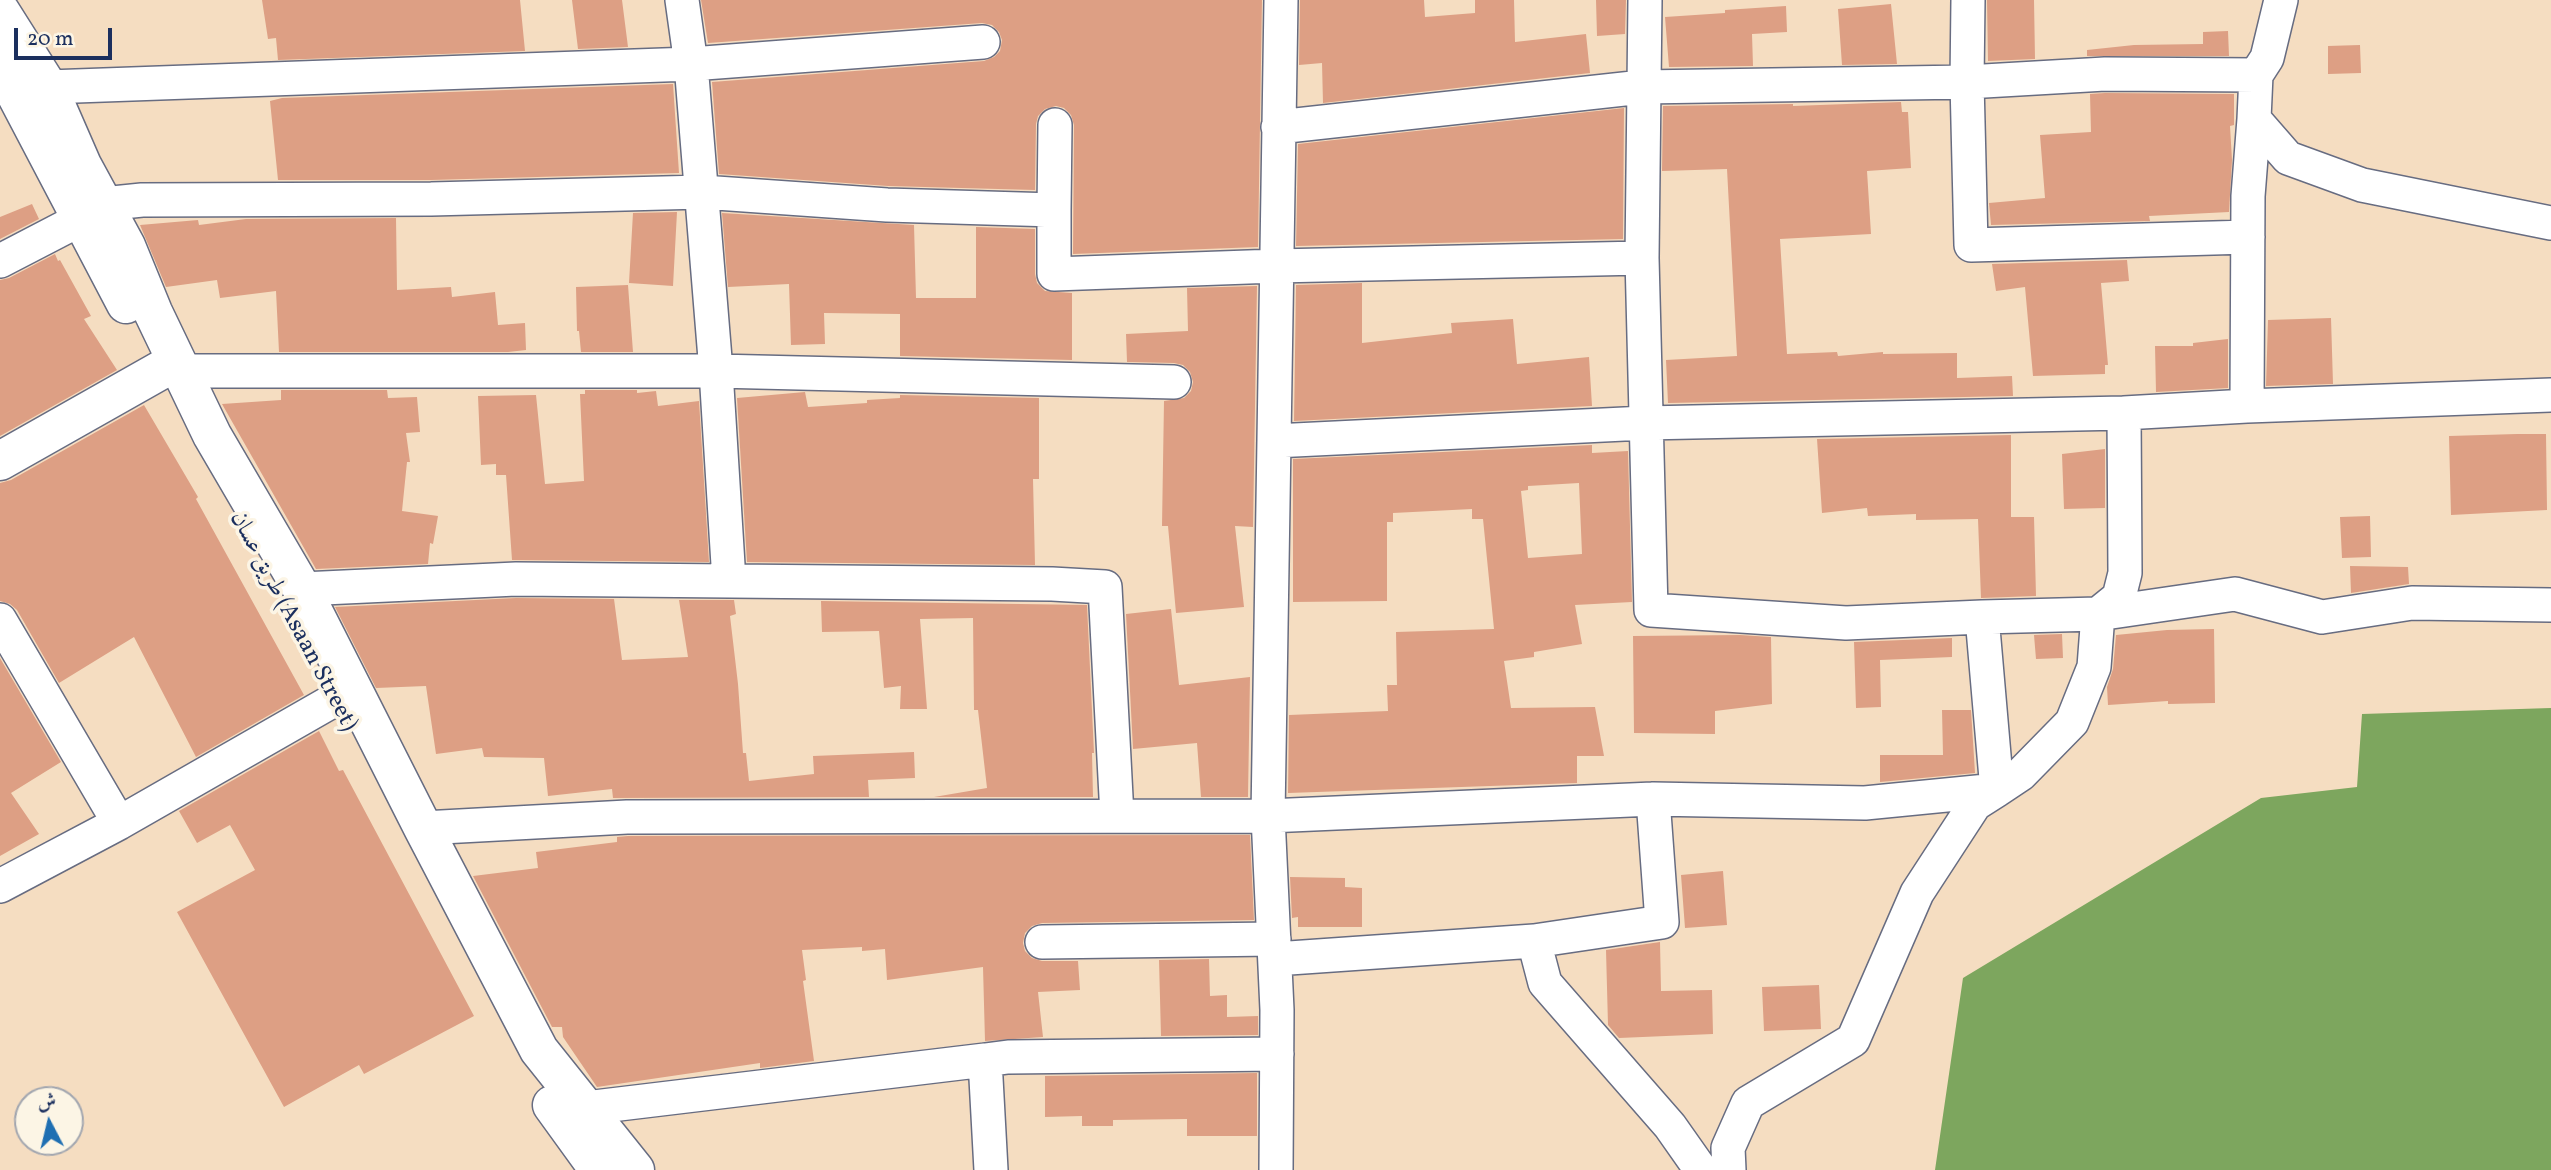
<!DOCTYPE html>
<meta charset="utf-8">
<style>
body{margin:0}
#map{position:relative;width:2551px;height:1170px;overflow:hidden;background:#f5ddc1;font-family:Vollkorn,Amiri,serif}
canvas{display:block}
.north{position:absolute;left:14px;top:1086px;width:70px;height:70px;box-sizing:border-box;background:#fcf5e5;border:2px solid #a2a6af;border-radius:50%;rotate:353deg;font-size:19px;font-weight:700;line-height:28px;text-align:center;color:#1b2f5e}
.north::after{content:'';display:block;margin:auto;width:24px;height:32px;background:#1f6fb2;clip-path:polygon(50% 0,100% 100%,50% 72%,0 100%)}
.scale{position:absolute;left:14px;top:28px;width:98px;height:32px;box-sizing:border-box;border:4px solid #1b2f5e;border-top:0;padding-left:9px;font-size:21px;line-height:24px;white-space:nowrap;color:#1b2f5e;-webkit-text-stroke:5px #fcf5e5;paint-order:stroke}
</style>
<div id="map">
<canvas width="2551" height="1170"></canvas>
<div class="north">ش</div>
<div class="scale">20 m</div>
</div>
<script>
const g = document.querySelector('canvas').getContext('2d');
g.lineJoin = 'round';
function fillPath(path, color) { g.fillStyle = color; g.fill(path, 'evenodd'); }
const shape = rows => new Path2D(rows.map(r => 'M' + r).join(''));
function trace(path, color, width, dash) { g.strokeStyle = color; g.lineWidth = width; g.lineCap = dash ? 'butt' : 'round'; g.setLineDash(dash || []); g.stroke(path); }
function write(font, color, halo, rows, align = 'center') {
  g.font = font + ' Vollkorn,Amiri,serif'; g.lineWidth = 7; g.setLineDash([]); g.textBaseline = 'middle'; g.strokeStyle = halo; g.fillStyle = color; for (const [text, x, y, turn = 0] of rows) {
    g.save(); g.translate(x, y); g.rotate((+turn || 0) * Math.PI / 180); g.textAlign = isNaN(turn) ? turn : align; if (halo) g.strokeText(text, 0, 0); g.fillText(text, 0, 0); g.restore();
  }
}
const forest = shape([
 [2551,708,2551,1170,1935,1170,1963,978,2261,798,2357,787,2362,714]
]);
const building = shape([
 [262,0,520,0,525,51,278,60,276,38,268,39],
 [572,0,622,0,628,47,578,49],
 [701,0,1262,0,1258,247,1073,254,1074,125,1071,115,1064,108,1056,106,1045,109,1038,116,1036,124,1035,190,888,186,719,174,712,82,984,61,994,57,1000,51,1002,40,999,32,992,25,982,23,708,43],
 [1300,0,1424,0,1425,17,1475,13,1475,0,1514,0,1515,42,1586,34,1590,73,1323,103,1322,63,1299,65],
 [1596,0,1626,0,1625,34,1597,36],
 [1987,0,2034,0,2035,59,1988,61],
 [1891,4,1897,64,1842,65,1838,9],
 [1786,6,1787,32,1752,34,1753,66,1669,67,1665,17,1725,13,1725,10],
 [2228,31,2229,56,2087,56,2087,50,2134,45,2203,44,2203,32],
 [2360,45,2361,73,2328,74,2328,46],
 [673,84,679,173,431,180,278,180,270,101,282,98],
 [2105,93,2234,94,2234,125,2230,126,2232,160,2229,212,2149,216,2150,221,1991,225,1989,203,2045,198,2040,135,2091,132,2090,94],
 [1901,102,1902,112,1908,112,1911,168,1867,171,1871,234,1780,239,1787,354,1837,352,1838,356,1883,352,1883,354,1957,353,1957,378,2012,376,2013,396,1668,403,1666,360,1737,356,1727,169,1662,171,1663,106,1793,104,1793,106],
 [1624,108,1623,239,1296,246,1298,144],
 [32,204,39,219,0,239,0,217],
 [677,212,673,286,629,283,633,213],
 [722,213,914,225,916,298,976,298,976,227,1035,229,1035,274,1037,283,1045,291,1072,293,1072,360,900,356,900,314,824,313,825,344,791,345,789,284,728,287],
 [396,218,397,290,451,287,452,297,495,292,498,325,525,323,526,350,508,352,279,352,276,291,220,298,217,280,166,287,140,225,198,220,199,225,246,219],
 [55,254,58,261,60,260,91,316,84,319,117,370,0,436,0,280,9,278],
 [2127,260,2129,281,2101,283,2108,365,2105,365,2105,374,2033,376,2025,287,1996,291,1992,264],
 [1362,283,1362,343,1452,333,1451,323,1513,319,1517,364,1589,357,1592,406,1294,421,1296,285],
 [628,285,633,352,581,352,579,331,577,331,576,287],
 [1257,286,1253,527,1235,526,1244,607,1176,613,1168,526,1162,526,1164,401,1184,398,1191,391,1193,382,1190,372,1183,365,1174,363,1127,362,1126,334,1188,331,1187,288],
 [2331,318,2333,384,2266,386,2268,320],
 [2228,339,2228,388,2156,392,2155,346,2193,346,2193,343],
 [281,390,387,390,388,398,417,397,420,432,406,433,410,462,407,462,402,511,438,516,433,544,430,543,428,564,316,569,222,404,281,400],
 [585,390,637,390,637,393,656,391,658,406,699,401,709,562,512,560,506,475,496,475,496,464,481,465,478,396,536,395,545,484,584,481,580,394,585,394],
 [805,392,808,407,867,403,867,400,900,398,900,395,1039,398,1039,479,1033,479,1035,565,747,562,737,398],
 [144,405,198,497,196,499,304,695,196,757,134,637,59,683,17,610,10,604,0,601,0,483,11,480],
 [2517,434,2546,434,2547,510,2451,515,2449,436],
 [2011,435,2011,517,2034,517,2036,596,1981,598,1978,519,1916,520,1916,514,1868,516,1867,508,1822,513,1817,439],
 [1592,445,1592,453,1628,451,1632,602,1575,605,1582,644,1534,652,1534,657,1504,661,1511,708,1595,707,1604,756,1577,756,1577,783,1288,793,1289,715,1388,711,1387,685,1397,685,1396,632,1494,629,1483,519,1472,519,1472,509,1393,513,1393,522,1387,522,1387,601,1293,602,1293,459],
 [1579,483,1582,554,1528,558,1521,491,1528,490,1528,486],
 [2105,449,2105,508,2064,509,2062,454],
 [2370,516,2371,557,2342,558,2340,517],
 [2350,566,2408,567,2409,584,2351,593],
 [516,598,614,599,622,660,688,657,679,600,734,600,736,614,730,616,738,684,743,753,746,753,749,781,814,774,813,756,914,752,915,778,868,780,869,797,613,798,612,789,548,796,544,758,484,757,482,748,436,754,426,686,376,688,335,607],
 [821,601,1087,605,1094,753,1092,753,1093,797,934,797,987,788,978,710,974,710,973,618,920,619,927,709,900,709,901,686,884,688,879,631,822,632],
 [1171,609,1179,685,1250,677,1248,797,1201,797,1197,743,1133,749,1126,614],
 [2214,629,2215,703,2168,704,2168,701,2108,705,2107,687,2113,669,2116,635,2167,630],
 [2062,634,2063,658,2036,659,2034,635],
 [1740,635,1771,637,1772,704,1715,711,1715,734,1634,733,1633,636],
 [1952,638,1952,657,1880,660,1881,707,1856,708,1854,642],
 [0,658,61,762,11,793,39,834,0,856],
 [1942,710,1971,710,1975,773,1880,782,1880,755,1943,755],
 [319,731,339,771,343,770,474,1016,364,1074,359,1065,284,1107,177,912,255,870,230,825,197,843,179,811],
 [1250,835,1254,920,1042,923,1032,926,1025,933,1023,943,1025,951,1032,958,1042,961,1078,961,1080,990,1038,992,1043,1037,985,1041,983,967,887,980,885,949,862,951,862,947,802,950,806,980,803,981,814,1061,760,1068,760,1063,597,1087,563,1037,562,1027,552,1027,473,876,538,868,536,852,617,842,617,837,628,836],
 [1723,871,1727,925,1685,928,1681,875],
 [1290,877,1345,878,1345,887,1362,888,1362,927,1298,927,1298,917,1292,918],
 [1660,942,1661,991,1712,990,1713,1034,1619,1038,1608,1025,1606,950],
 [1209,959,1210,996,1227,995,1227,1017,1258,1016,1258,1035,1161,1036,1159,960],
 [1819,985,1821,1029,1764,1031,1762,987],
 [1257,1073,1257,1136,1187,1136,1187,1119,1113,1120,1113,1126,1082,1126,1082,1116,1045,1117,1045,1076]
]);
const minor = shape([
 [682,0,691,64,716,371,729,581],
 [1645,0,1642,258,1651,610,1846,623,1982,617,1997,790,1975,804,1917,893,1853,1040,1748,1103,1728,1148,1729,1170],
 [1968,0,1967,82,1971,245,2248,237],
 [2281,0,2267,58,2256,75,2254,119,2288,158,2362,185,2551,223],
 [48,87,691,64,983,42],
 [1278,127,1642,87,1967,82,2105,74,2256,75],
 [103,204,142,200,431,199,702,192,887,205,1054,210,1054,274,1276,266,1642,258],
 [1054,210,1055,125],
 [0,261,81,219],
 [183,371,716,371,1174,382],
 [2247,406,2248,196,2254,119],
 [1274,441,1645,423,2124,413],
 [302,589,516,579,1052,584,1105,587,1117,816],
 [1982,617,2098,614,2235,594,2322,617,2412,603,2551,605],
 [0,620,119,823],
 [423,828,627,817,1268,816,1653,799,1865,803,1997,790,2021,774,2072,722,2094,667,2098,614,2119,597,2125,573,2124,413,2247,406,2551,395],
 [0,886,119,823,334,700],
 [1534,941,1662,922,1653,799],
 [1042,942,1274,939],
 [1275,959,1534,941,1545,983,1670,1126,1701,1170],
 [586,1108,985,1060],
 [991,1170,985,1060,1008,1057,1277,1054],
 [1276,1170,1277,1010,1268,816,1281,0]
]);
const tertiary = shape([
 [0,11,48,87,82,165,126,246,153,312,212,435,302,589,423,828,539,1050,635,1170],
 [0,64,126,304],
 [0,461,161,370],
 [552,1105,599,1170]
]);
const streetNames = [
 ["طريق عسان (Asaan Street)",292,622,62]
];
fillPath(forest, '#7da65e');
fillPath(building, '#dd9f84');
trace(minor, '#676c81', 36);
trace(tertiary, '#676c81', 41);
trace(minor, '#fff', 33);
trace(tertiary, '#fff', 38);
write('24px', '#1b2f5e', '#fcf5e5', streetNames);
</script>
